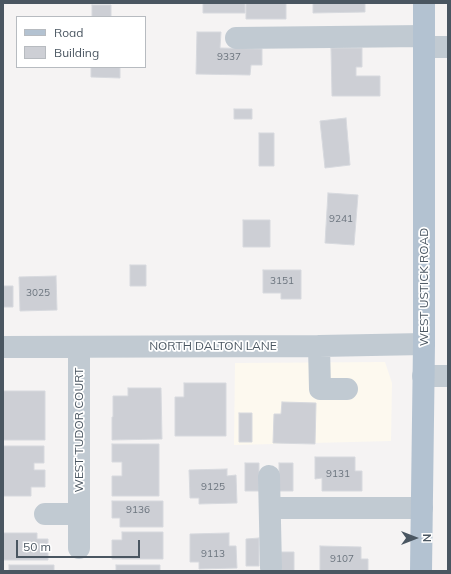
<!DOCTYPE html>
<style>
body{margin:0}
#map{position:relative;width:451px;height:574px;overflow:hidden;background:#f5f3f3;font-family:Mulish,sans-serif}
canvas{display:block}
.frame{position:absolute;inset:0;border:4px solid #4a5661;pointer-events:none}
.legend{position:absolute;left:16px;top:16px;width:130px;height:52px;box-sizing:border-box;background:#fff;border:1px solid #b7bbc0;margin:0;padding:5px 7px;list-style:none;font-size:12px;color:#4a5661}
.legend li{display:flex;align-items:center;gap:8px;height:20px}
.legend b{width:20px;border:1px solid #b7bbc0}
.north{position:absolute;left:395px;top:518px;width:40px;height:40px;-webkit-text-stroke:3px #fff;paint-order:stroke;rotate:90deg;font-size:11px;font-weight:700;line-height:16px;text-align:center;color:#4a5661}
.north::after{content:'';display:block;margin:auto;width:14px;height:18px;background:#4a5661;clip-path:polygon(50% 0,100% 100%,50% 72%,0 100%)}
.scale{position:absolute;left:16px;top:540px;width:124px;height:18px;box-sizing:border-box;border:2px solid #4a5661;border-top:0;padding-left:5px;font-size:12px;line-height:14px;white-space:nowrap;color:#4a5661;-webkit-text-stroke:3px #fff;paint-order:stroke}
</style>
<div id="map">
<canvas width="451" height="574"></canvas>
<div class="frame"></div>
<ul class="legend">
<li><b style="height:5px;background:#b3c2d1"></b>Road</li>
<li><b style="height:11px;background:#cdcfd5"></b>Building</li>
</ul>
<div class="north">N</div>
<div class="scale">50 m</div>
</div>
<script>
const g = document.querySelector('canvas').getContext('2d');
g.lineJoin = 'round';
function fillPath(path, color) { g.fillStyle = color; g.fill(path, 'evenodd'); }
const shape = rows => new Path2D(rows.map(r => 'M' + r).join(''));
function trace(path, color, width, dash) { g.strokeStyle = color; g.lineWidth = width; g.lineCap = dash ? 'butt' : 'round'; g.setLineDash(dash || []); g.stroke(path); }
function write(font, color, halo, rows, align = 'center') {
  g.font = font + ' Mulish,sans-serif'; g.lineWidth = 3.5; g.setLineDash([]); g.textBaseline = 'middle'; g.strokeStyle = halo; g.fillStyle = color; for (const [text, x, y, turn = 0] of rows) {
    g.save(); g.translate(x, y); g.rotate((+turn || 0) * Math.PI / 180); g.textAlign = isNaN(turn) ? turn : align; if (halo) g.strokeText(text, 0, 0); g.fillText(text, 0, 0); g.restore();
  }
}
const commercial = shape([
 [385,362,392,383,391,441,234,445,235,363]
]);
const building = shape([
 [203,3,245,3,245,13,203,13,203,3],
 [246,3,286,3,286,19,246,19,246,3],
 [313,3,365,3,365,12,313,13,313,3],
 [92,5,111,5,111,17,92,17,92,5],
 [197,32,221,32,220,48,262,49,262,65,251,65,250,75,196,74,197,32],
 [331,48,362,48,362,67,356,67,356,76,380,76,380,96,332,96,331,48],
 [91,67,120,67,120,78,91,77,91,67],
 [234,109,252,109,252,119,234,119,234,109],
 [346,118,350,165,325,168,320,121,346,118],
 [259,133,274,133,274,166,259,166,259,133],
 [328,193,358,195,354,245,325,243,328,193],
 [243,220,270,220,270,247,243,247,243,220],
 [130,265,146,265,146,286,130,286,130,265],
 [263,270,301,270,301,299,281,299,281,293,263,293,263,270],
 [56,276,57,310,20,311,19,277,56,276],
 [3,286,13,286,13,307,3,307,3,286],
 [184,383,226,383,226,436,175,436,175,397,184,397,184,383],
 [128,388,161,388,162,439,112,440,112,417,113,417,113,396,128,396,128,388],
 [3,391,45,391,45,440,3,440,3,391],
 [282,402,316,403,315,444,273,443,274,414,281,414,282,402],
 [239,413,252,413,252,442,239,442,239,413],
 [112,444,159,444,159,496,112,496,112,476,122,476,122,462,112,462,112,444],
 [3,446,44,446,44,463,34,463,34,470,45,470,45,487,31,487,31,496,3,496,3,446],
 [315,457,355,457,355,471,362,471,362,491,322,491,322,478,315,479,315,457],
 [245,463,259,463,259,491,245,491,245,463],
 [279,463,293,463,293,491,279,491,279,463],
 [227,469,227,476,236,475,237,503,199,504,199,498,190,498,189,470,227,469],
 [112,501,163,501,163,527,120,527,120,518,112,518,112,501],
 [122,532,163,532,163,559,112,559,112,540,122,540,122,532],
 [3,533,37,533,37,539,48,539,48,560,3,560,3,533],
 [229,533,229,546,236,546,237,568,199,569,199,562,190,562,190,534,229,533],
 [259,538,259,566,246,566,246,539,259,538],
 [320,546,361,547,361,559,368,559,368,571,320,571,320,546],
 [281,552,294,552,294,571,281,571,281,552],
 [9,565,54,565,54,571,9,571,9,565],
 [116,565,160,565,160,571,116,571,116,565]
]);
const minor = shape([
 [236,38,424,36],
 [424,47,448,47],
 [319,346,320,389,347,389],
 [3,347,319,346,424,344],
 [79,347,79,548],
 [423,376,448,376],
 [269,476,271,568],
 [270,508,422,508],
 [45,514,79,514]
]);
const major = shape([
 [421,571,424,344,424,3]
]);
const numberNames = [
 ["9337",229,57],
 ["9241",341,219],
 ["3151",282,281],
 ["3025",38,293],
 ["9131",338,474],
 ["9125",213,487],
 ["9136",138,510],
 ["9113",213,554],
 ["9107",342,559]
];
const streetNames = [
 ["WEST USTICK ROAD",424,287,-90],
 ["NORTH DALTON LANE",213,346],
 ["WEST TUDOR COURT",79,430,-90]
];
fillPath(commercial, '#fdf9ef');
fillPath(building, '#cdcfd5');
trace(building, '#d7d9de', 1);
trace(minor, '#c1cad2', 22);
trace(major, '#b3c2d1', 22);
write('10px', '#6b747e', null, numberNames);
write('12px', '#4a5661', '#fff', streetNames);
</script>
